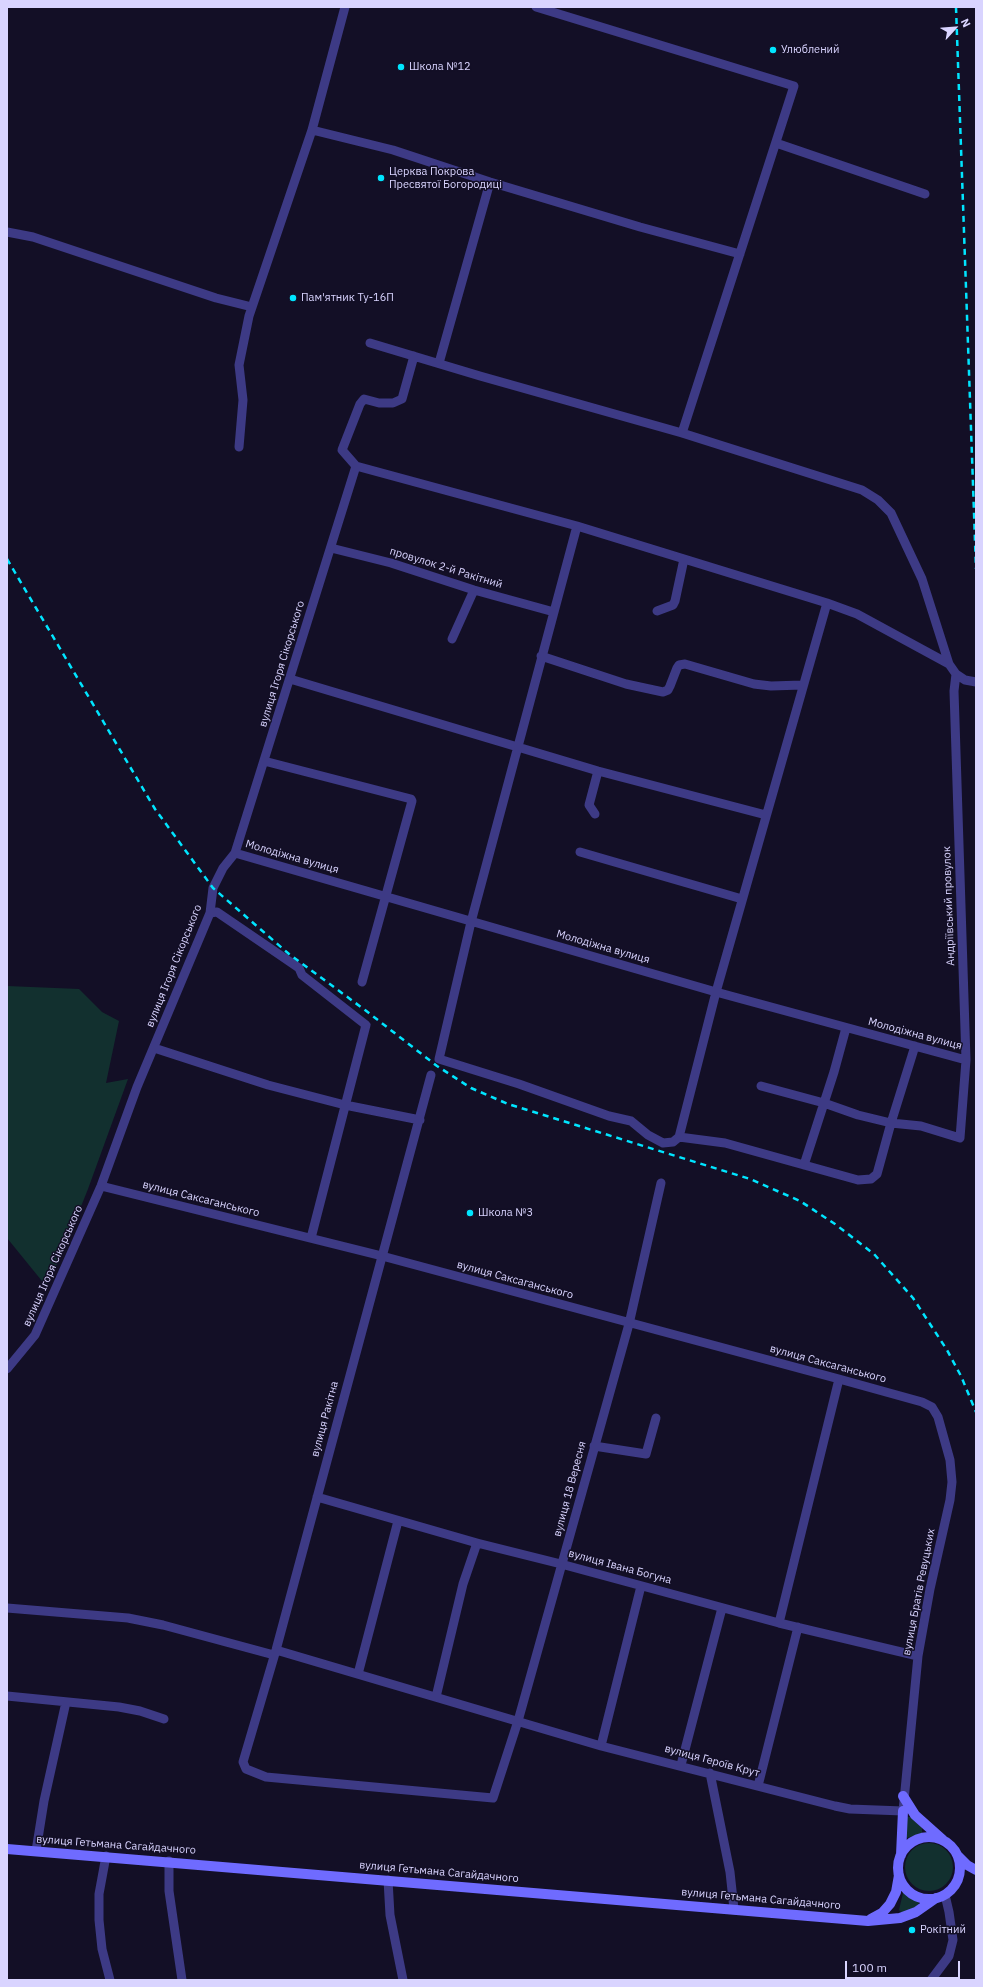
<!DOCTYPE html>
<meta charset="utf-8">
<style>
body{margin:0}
#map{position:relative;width:983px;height:1987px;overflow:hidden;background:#130f26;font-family:"IBM Plex Sans",sans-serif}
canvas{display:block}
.frame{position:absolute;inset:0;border:8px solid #d9d4ff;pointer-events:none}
.north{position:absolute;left:935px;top:8px;width:40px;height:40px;-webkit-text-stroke:3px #130f26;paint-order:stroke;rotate:64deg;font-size:11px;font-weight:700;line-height:16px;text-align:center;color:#d9d4ff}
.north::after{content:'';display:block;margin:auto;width:14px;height:18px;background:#d9d4ff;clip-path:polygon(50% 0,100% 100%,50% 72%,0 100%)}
.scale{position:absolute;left:845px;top:1961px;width:115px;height:18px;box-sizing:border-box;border:2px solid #d9d4ff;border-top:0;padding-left:5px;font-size:12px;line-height:14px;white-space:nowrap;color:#d9d4ff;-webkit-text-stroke:3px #130f26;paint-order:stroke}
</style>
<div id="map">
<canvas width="983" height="1987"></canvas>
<div class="frame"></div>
<div class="north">N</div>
<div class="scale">100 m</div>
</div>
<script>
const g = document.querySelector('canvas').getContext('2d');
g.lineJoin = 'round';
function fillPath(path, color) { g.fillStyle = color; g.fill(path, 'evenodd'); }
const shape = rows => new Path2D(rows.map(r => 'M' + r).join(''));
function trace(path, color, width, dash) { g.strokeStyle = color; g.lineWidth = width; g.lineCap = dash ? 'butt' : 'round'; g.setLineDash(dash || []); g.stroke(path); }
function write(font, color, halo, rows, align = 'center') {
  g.font = font + ' "IBM Plex Sans",sans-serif'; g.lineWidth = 3; g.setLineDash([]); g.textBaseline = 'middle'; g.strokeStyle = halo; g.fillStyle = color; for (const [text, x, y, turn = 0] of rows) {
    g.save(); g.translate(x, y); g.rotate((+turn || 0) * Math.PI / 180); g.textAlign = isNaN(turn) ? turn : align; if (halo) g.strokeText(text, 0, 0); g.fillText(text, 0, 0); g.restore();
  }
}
const green = shape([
 [7,986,79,989,102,1012,119,1021,106,1083,128,1079,88,1189,62,1254,46,1286,7,1238],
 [907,1817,912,1817,922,1828,922,1833,907,1838,905,1836],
 '905 1867a24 24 0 1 1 48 0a24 24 0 1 1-48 0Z',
 [903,1893,918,1900,919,1905,904,1913,901,1912,899,1910]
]);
const street = shape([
 [536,7,794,86,682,433],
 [312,130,393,150,490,182,640,227,740,254],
 [776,143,925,194],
 [7,232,33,237,216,298,252,307],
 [370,343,480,376,682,433,862,490,878,500,891,513,922,579,949,664,956,674,965,680,976,682],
 [414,356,402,399,393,403,379,403,364,399,360,404,342,450,356,466,577,526,827,603,857,614,949,664],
 [439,363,490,182],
 [239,447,243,400,239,365,249,316,312,130,345,7],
 [577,526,471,922,439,1059,519,1084,609,1116,631,1121,648,1135,663,1143,673,1142,679,1137,716,992,827,603],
 [331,548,391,563,474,590,554,612],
 [657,611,673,605,675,601,684,559],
 [452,639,474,590],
 [541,656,626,684,663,692,668,690,670,686,677,668,679,665,685,664,754,684,771,686,802,685],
 [290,679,598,771,766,815],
 [264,761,411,799,412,801,362,982],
 [595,814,589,805,598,771],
 [580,852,742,899],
 [235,853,716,992,966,1060],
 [210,913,217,912,299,968,302,975,366,1025,311,1238],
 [154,1048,268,1085,345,1105,420,1120],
 [431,1075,276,1650,243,1762,246,1769,266,1777,493,1798,518,1721,629,1324,661,1183],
 [761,1086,824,1103,858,1115,891,1123,921,1126,960,1138,966,1060,954,691,956,674],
 [679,1137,725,1143,858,1180,871,1179,877,1174,891,1123,915,1046],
 [804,1165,834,1072,846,1028],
 [101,1186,382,1256,839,1379,922,1402,932,1407,938,1417,950,1460,952,1482,950,1500,930,1589,918,1656,903,1811,850,1809,835,1806,601,1746,276,1650],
 [7,1369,35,1335,101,1186,137,1087,210,913,213,888,223,868,235,853,356,466],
 [594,1446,646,1454,656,1418],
 [317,1497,477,1543,561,1564,779,1623,918,1656],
 [7,1608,128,1618,163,1625,274,1655],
 [779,1623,839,1379],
 [358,1674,398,1521],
 [7,1696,119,1707,140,1711,164,1719],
 [436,1697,463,1584,477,1543],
 [601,1746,641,1586],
 [681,1765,722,1608],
 [710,1773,730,1872,734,1909],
 [758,1786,798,1627],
 [36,1851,44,1801,66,1702],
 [106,1856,99,1894,99,1920,102,1949,110,1980],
 [169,1861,169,1891,182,1980],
 [388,1880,390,1915,403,1980],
 [931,1980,949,1956,953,1940,949,1912,945,1895]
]);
const secondary = shape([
 [903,1796,915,1815,943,1840],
 '898 1868a31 31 0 1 1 62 0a31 31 0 1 1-62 0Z',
 [7,1849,868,1921,900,1918,916,1912,936,1898],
 [901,1855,903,1811],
 [958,1856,967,1865,976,1870],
 [871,1919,882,1913,890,1904,896,1892,899,1875]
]);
const rail = shape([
 [956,7,976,569],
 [7,559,155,809,213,888,289,954,365,1010,437,1066,471,1088,508,1104,750,1179,800,1201,835,1224,874,1254,913,1298,947,1350,961,1376,976,1412]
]);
const markers = [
 [773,50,4,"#00e5ff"],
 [401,67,4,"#00e5ff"],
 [381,178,4,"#00e5ff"],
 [293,298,4,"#00e5ff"],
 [470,1213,4,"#00e5ff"],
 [912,1930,4,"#00e5ff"]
];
const poiNames = [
 ["Улюблений",781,50],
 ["Школа №12",409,67],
 ["Церква Покрова",389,172],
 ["Пресвятої Богородиці",389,185],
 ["Пам'ятник Ту-16П",301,298],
 ["Школа №3",478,1213],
 ["Рокітний",920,1930]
];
const streetNames = [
 ["провулок 2-й Ракітний",446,568,17],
 ["вулиця Ігоря Сікорського",282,664,-73],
 ["Молодіжна вулиця",292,857,16],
 ["Андріївський провулок",949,906,-92],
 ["Молодіжна вулиця",603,947,16],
 ["вулиця Ігоря Сікорського",174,966,-68],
 ["Молодіжна вулиця",915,1034,15],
 ["вулиця Саксаганського",201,1199,14],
 ["вулиця Ігоря Сікорського",53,1266,-66],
 ["вулиця Саксаганського",515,1280,15],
 ["вулиця Саксаганського",828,1364,15],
 ["вулиця Ракітна",325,1419,-75],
 ["вулиця 18 Вересня",570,1489,-75],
 ["вулиця Івана Богуна",620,1567,15],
 ["вулиця Братів Ревуцьких",919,1592,-79],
 ["вулиця Героїв Крут",712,1761,15],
 ["вулиця Гетьмана Сагайдачного",116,1845,4],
 ["вулиця Гетьмана Сагайдачного",439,1872,5],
 ["вулиця Гетьмана Сагайдачного",761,1899,5]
];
fillPath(green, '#12302f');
trace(street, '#3d3a85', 9);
trace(secondary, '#6f6bff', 10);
trace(rail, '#00e5ff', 2.5, [6, 5]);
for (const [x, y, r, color] of markers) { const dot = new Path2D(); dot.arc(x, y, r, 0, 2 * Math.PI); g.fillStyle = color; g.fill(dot); trace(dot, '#130f26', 1.5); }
write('11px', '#d9d4ff', '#130f26', poiNames, 'left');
write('11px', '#d9d4ff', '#130f26', streetNames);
</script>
